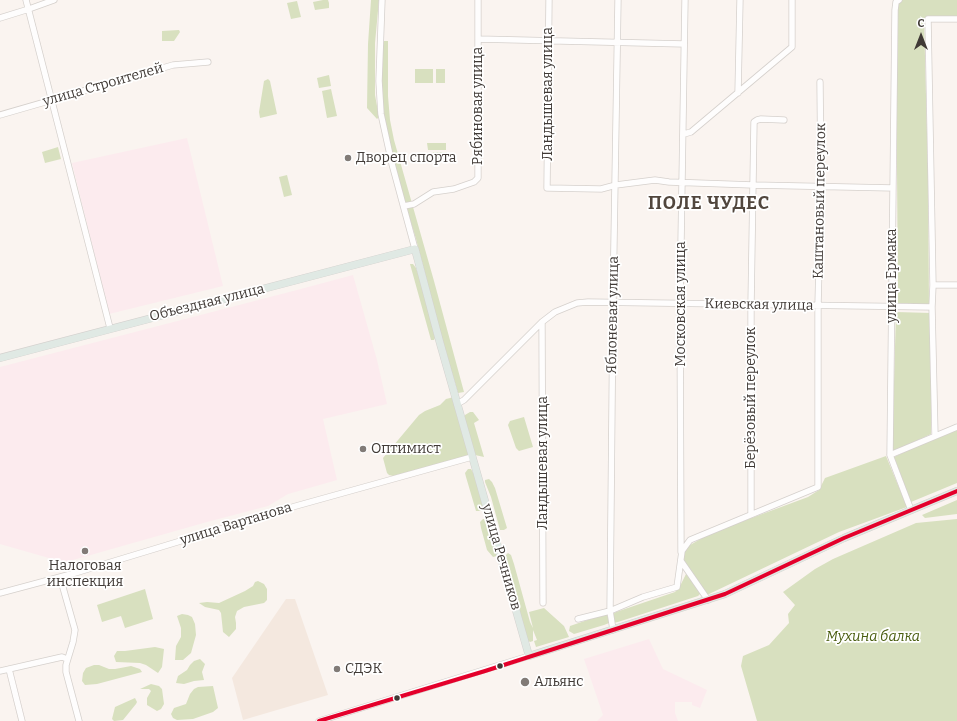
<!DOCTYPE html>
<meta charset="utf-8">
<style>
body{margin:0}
#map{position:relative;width:957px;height:721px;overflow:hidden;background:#faf4f0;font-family:Bitter,serif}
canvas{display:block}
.north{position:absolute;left:901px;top:16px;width:40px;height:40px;-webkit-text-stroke:3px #fff;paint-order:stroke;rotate:0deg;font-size:11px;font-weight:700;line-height:16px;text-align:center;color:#403a36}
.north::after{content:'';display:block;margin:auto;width:14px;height:18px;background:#403a36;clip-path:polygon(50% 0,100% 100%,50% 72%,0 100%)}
</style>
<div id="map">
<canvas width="957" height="721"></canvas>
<div class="north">С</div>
</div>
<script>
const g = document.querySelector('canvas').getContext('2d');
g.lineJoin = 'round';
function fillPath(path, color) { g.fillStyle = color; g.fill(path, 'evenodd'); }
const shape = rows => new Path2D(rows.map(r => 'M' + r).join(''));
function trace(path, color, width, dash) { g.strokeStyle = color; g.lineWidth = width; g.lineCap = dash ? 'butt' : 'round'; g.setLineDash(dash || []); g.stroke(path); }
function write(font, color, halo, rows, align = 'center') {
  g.font = font + ' Bitter,serif'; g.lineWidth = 3.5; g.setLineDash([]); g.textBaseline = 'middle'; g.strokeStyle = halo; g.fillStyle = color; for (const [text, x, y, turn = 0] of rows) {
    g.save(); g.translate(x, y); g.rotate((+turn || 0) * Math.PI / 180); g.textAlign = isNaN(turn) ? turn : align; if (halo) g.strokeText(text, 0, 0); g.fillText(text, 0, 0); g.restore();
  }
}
const industrial = shape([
 [187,138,223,286,109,314,72,163],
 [353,275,377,360,387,404,323,419,337,480,288,494,268,506,207,522,66,562,49,558,0,544,0,367,297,290],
 [649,639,663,669,707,690,700,708,692,705,692,702,675,702,675,713,678,721,597,721,603,715,584,659]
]);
const built = shape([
 [286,599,295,599,328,695,243,720,232,678]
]);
const green = shape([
 [323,0,328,0,329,3,329,8,315,10,313,2],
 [371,0,379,0,375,43,375,95,379,117,377,119,367,108,368,44],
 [893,0,957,0,957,19,924,18,928,172,929,305,898,303,896,39],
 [297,1,301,17,291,19,287,3],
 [179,30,180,32,174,41,162,41,162,31],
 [384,41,388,41,388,96,390,120,394,140,434,281,464,392,458,393,443,342,416,239,398,180,384,118,381,81,382,42],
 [415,69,433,69,433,83,415,83],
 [436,69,445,69,445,83,436,83],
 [329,75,331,86,319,88,317,78],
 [268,79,270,81,277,114,260,118,259,112,264,81],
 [331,89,337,116,327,118,322,91],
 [427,143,446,143,446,150,428,150],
 [58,147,61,159,45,163,42,152],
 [433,152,447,152,447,160,433,160],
 [287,175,292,195,284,197,279,177],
 [410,264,413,264,416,268,421,282,436,336,434,340,431,340],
 [896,312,931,313,931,434,892,452],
 [454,397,470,455,393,476,389,475,387,473,383,458,419,415,425,411,440,405,446,399],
 [470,412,473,412,479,420,474,423,484,457,475,455,465,419,465,415],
 [524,417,533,447,519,451,516,448,508,425,510,421],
 [957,429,957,483,911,502,894,457,934,438],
 [886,456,907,507,839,532,707,595,683,560,685,551,690,545,711,533,808,497,819,490,825,478],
 [468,469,471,469,475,476,484,510,481,511,476,511,466,477,465,473],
 [489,479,492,482,495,488,507,528,504,530,500,530,491,497,485,482,485,480],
 [957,500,957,514,925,518,922,515],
 [483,519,486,519,487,521,497,553,497,556,493,557,487,550,481,528,480,522],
 [957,519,957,721,757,721,741,666,743,656,769,645,789,623,788,614,795,605,783,592,815,569,833,559,916,523],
 [508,553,511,555,514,564,530,622,533,628,529,612,544,608,564,626,569,637,536,647,534,641,537,640,533,630,533,641,530,642,527,640,505,561,505,556],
 [686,574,701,593,698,596,618,622,613,623,613,614,616,612,675,592,680,586],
 [258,581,264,584,267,589,267,600,264,603,244,607,237,611,235,617,236,623,236,629,229,637,223,632,221,613,219,610,205,607,199,603,207,602,219,603,245,591,253,586,255,582],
 [145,589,153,619,125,628,121,616,102,622,97,605],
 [182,614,188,615,192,617,195,624,196,635,191,653,183,660,175,660,176,646,181,637,181,628,177,616],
 [606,614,609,618,609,623,604,625,574,634,569,631,570,626,599,616],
 [155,647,164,649,162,667,158,673,146,665,140,663,116,662,114,656,117,651,125,651],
 [200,659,205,664,202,672,204,680,194,681,184,684,176,683,178,676,187,670,190,665,194,661],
 [94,665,99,665,109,669,115,669,131,666,140,669,142,672,97,684,85,685,82,681,83,673,86,668],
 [151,684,159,686,162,689,164,704,161,709,157,711,147,705,147,698,151,691,149,689,140,689],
 [213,686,218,708,213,712,193,719,177,720,173,718,171,714,174,708,186,704,190,694,194,689,198,687],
 [135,698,137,702,136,704,123,720,114,721,112,719,115,707]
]);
const minor = shape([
 [26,0,110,328],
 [382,0,379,81,381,114,392,164,415,249],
 [549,0,547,188,601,189,616,185,655,180,669,182,753,185,893,188],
 [899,0,896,2,895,10,890,455,911,510],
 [0,18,29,9,54,0],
 [478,39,684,44],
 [738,93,740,0],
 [0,115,173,65,208,62],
 [684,134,691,132,792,47,792,0],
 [404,206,414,204,433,192,454,189,474,182,478,178,478,0],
 [933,285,957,285],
 [542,322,543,603],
 [457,404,464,400,542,322,555,312,577,303,588,302,932,307],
 [935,436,932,307,933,285,928,19,957,19],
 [890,455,957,427],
 [751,514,751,305,754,122,757,120,761,119,784,120],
 [681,552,680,304,685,0],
 [681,561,708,600],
 [60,577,75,630,73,642,66,665,66,672,79,721],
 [0,593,75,573,296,506,472,457],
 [578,619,610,611,643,597,677,587,682,551,690,540,818,487,818,305,821,186,820,82],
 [613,630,610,611,613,303,618,0],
 [9,669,22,721],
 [0,671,62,657,67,659],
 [319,721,529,656]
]);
const major = shape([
 [0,358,415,249,440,343,529,656,725,594,844,538,957,491]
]);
const bus1 = shape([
 [319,721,485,671,725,594,844,538,957,491]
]);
const markers = [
 [348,158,4,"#817b77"],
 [363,449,4,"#817b77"],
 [85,551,4,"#817b77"],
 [500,666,3.5,"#403a36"],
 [337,669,4,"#817b77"],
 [525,682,5,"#817b77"],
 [397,698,3.5,"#403a36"]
];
const streetNames = [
 ["улица Строителей",103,85,-16],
 ["Ландышевая улица",548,94,-90],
 ["Рябиновая улица",478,106,-90],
 ["Каштановый переулок",820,201,-89],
 ["улица Ермака",892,276,-90],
 ["Объездная улица",207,303,-14],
 ["Московская улица",681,304,-90],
 ["Киевская улица",759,305,1],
 ["Яблоневая улица",613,315,-89],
 ["Берёзовый переулок",751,398,-90],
 ["Ландышевая улица",543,463,-90],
 ["улица Вартанова",236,524,-17],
 ["улица Речников",501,557,74]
];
const poiNames = [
 ["Дворец спорта",356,158],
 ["Оптимист",371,449],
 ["Налоговая",85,566,"center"],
 ["инспекция",85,582,"center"],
 ["СДЭК",345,669],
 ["Альянс",534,682]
];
const parkNames = [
 ["Мухина балка",873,637]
];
const districtNames = [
 ["ПОЛЕ ЧУДЕС",709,204]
];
fillPath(industrial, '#fcebee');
fillPath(built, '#f4e8df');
fillPath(green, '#d8e0bf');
trace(minor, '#d5d0cc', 7);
trace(major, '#d3d0cd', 8);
trace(minor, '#fefdfd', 5.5);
trace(major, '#e0e9e4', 7);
trace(bus1, '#e4002b', 4);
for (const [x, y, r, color] of markers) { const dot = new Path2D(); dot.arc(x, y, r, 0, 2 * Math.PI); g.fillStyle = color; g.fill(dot); trace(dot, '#fff', 1.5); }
write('14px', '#403a36', '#fff', streetNames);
write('14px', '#403a36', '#fff', poiNames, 'left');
write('italic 14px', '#4a5e11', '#fff', parkNames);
g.letterSpacing = '1px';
write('bold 18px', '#51463d', '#fff', districtNames);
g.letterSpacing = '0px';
</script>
